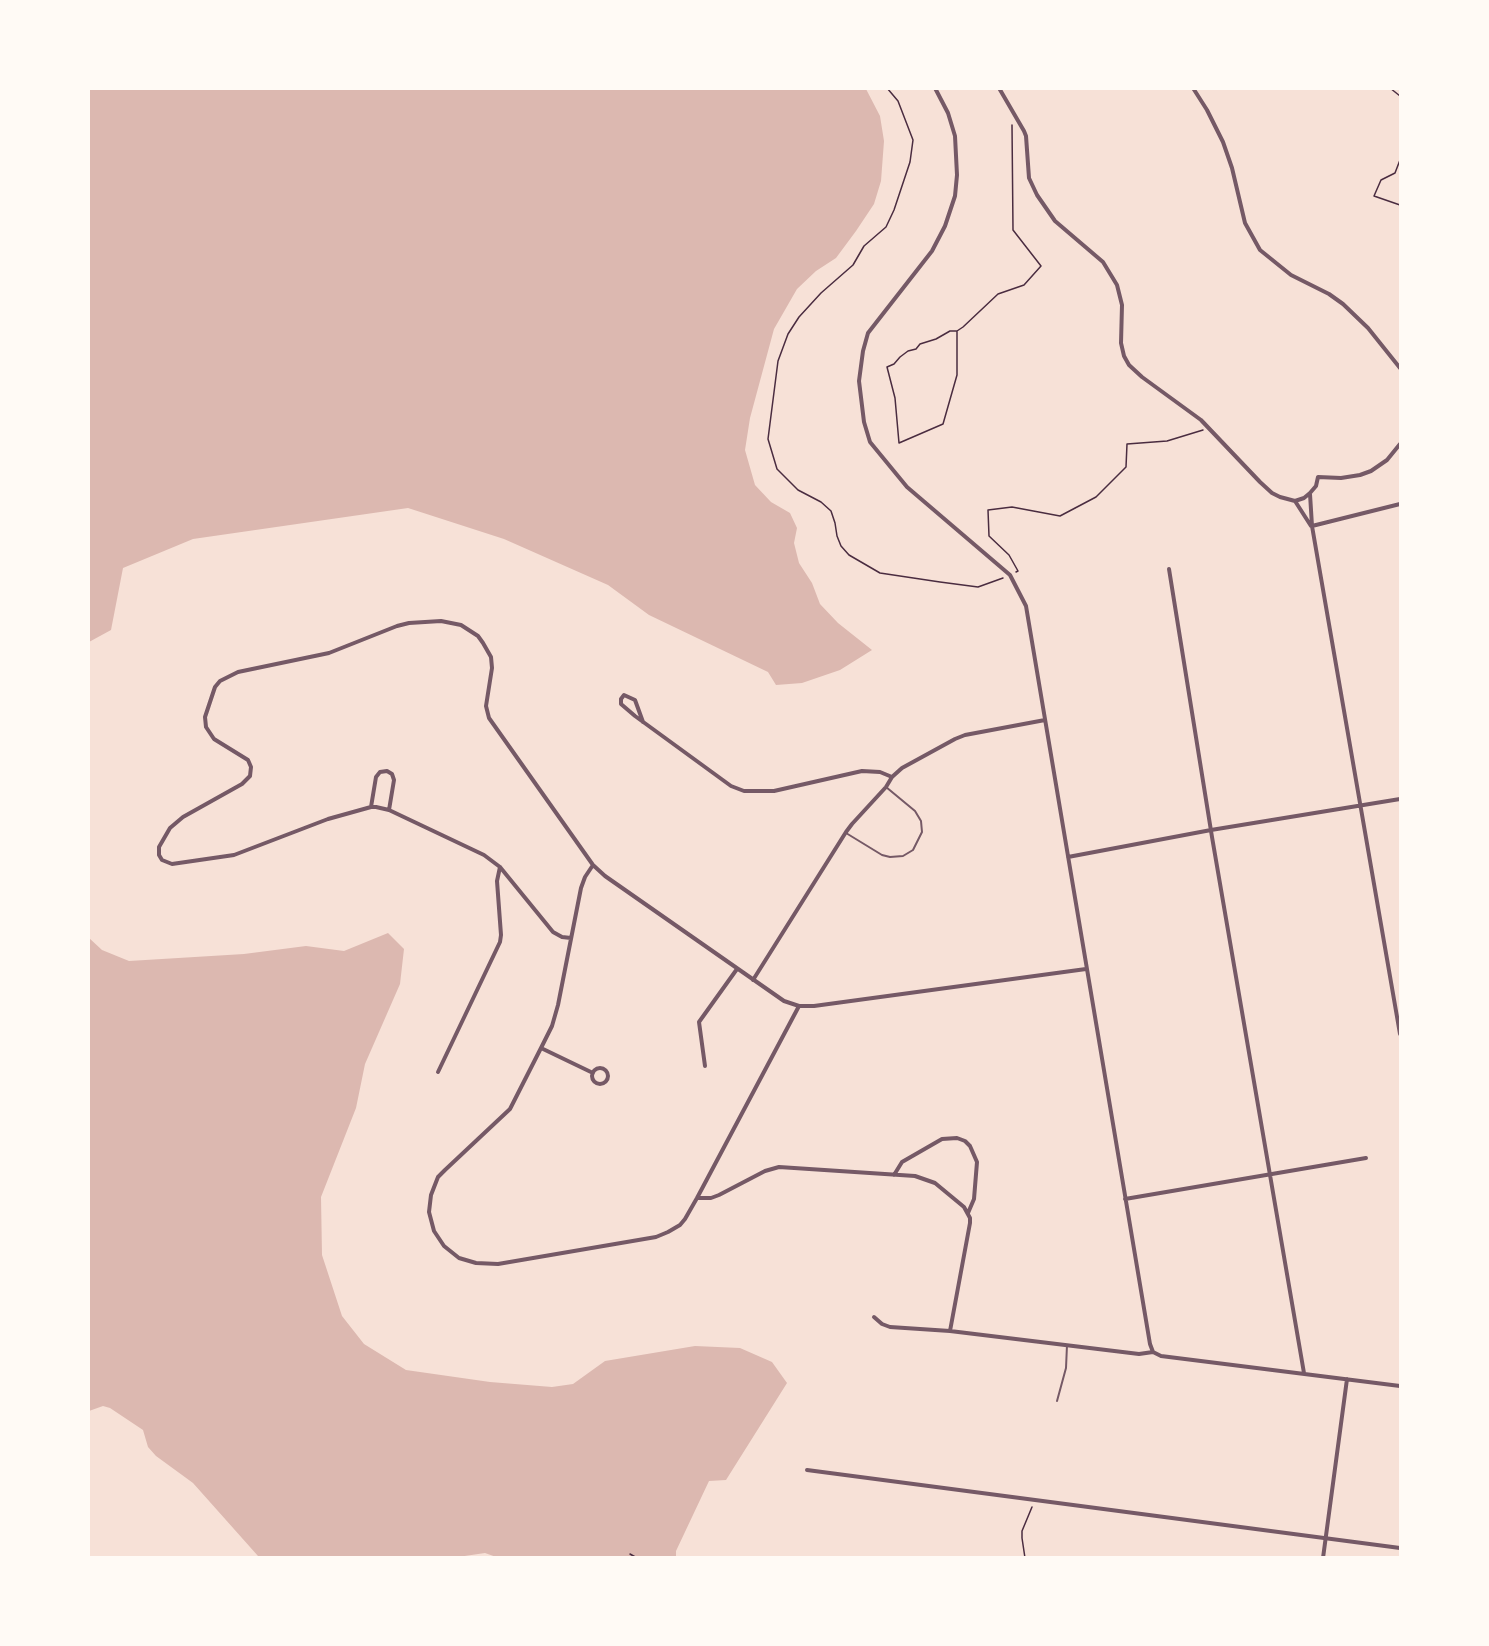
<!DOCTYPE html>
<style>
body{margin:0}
#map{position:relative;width:1489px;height:1646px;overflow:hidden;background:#f7e1d7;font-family:"Space Grotesk",sans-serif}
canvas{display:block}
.frame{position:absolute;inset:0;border:90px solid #fffaf5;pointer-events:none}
</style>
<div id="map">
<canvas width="1489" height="1646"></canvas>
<div class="frame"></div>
</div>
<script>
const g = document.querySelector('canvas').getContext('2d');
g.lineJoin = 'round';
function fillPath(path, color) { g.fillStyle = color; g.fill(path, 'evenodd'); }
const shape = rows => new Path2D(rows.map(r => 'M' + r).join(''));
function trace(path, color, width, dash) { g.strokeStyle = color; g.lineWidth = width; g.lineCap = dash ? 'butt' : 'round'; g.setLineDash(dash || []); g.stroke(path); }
const water = shape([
 [866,89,880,116,884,141,881,181,874,204,856,231,836,258,816,271,797,289,774,329,750,418,745,450,755,485,771,502,790,513,797,528,794,543,799,563,812,583,820,604,838,623,872,650,840,670,802,683,776,685,768,672,649,615,608,585,504,539,408,508,193,539,123,568,111,630,89,642,89,89],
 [388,933,404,949,400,984,365,1064,356,1108,321,1197,322,1255,342,1316,364,1344,406,1370,490,1382,552,1387,573,1384,605,1361,695,1346,740,1348,772,1362,787,1383,726,1480,709,1481,676,1551,676,1557,499,1558,485,1553,451,1558,266,1558,258,1556,193,1483,156,1456,148,1447,143,1430,110,1408,103,1406,89,1411,88,937,102,950,129,961,244,954,306,946,344,951]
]);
const path = shape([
 [887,88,898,101,913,140,910,162,894,210,886,227,864,246,853,265,821,293,799,317,788,334,778,361,768,439,777,469,798,490,821,502,831,511,835,523,837,536,841,546,849,555,880,573,940,582,978,587,1003,578],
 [1390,88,1400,96],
 [1400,160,1395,173,1381,180,1374,196,1400,205],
 [957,331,957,375,943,424,899,443,895,398,887,367,894,364,900,357,908,351,916,349,920,344,936,339,950,331,957,331,963,327,998,294,1024,285,1041,266,1013,230,1012,125],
 [1016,572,1018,571,1009,555,989,536,988,510,1012,507,1060,516,1096,497,1126,467,1127,444,1167,441,1203,430],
 [630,1554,637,1558],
 [1025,1558,1022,1538,1022,1531,1032,1507]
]);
const service = shape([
 [846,833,882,855,890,857,903,856,913,850,922,832,921,821,915,811,886,787],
 [1057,1401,1066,1368,1067,1345]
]);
const minor = shape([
 [935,88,948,113,955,136,957,175,955,196,945,226,932,251,868,333,863,351,859,381,864,422,870,442,907,487,1010,575,1026,606,1150,1344,1153,1352],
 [999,88,1024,131,1026,136,1029,178,1037,195,1055,221,1103,262,1117,285,1122,305,1121,343,1124,356,1129,365,1142,377,1201,420,1260,482,1272,493,1280,497,1295,501,1304,498,1310,493,1316,486,1318,477,1341,478,1360,475,1371,471,1387,460,1400,444],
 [1193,88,1207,110,1223,142,1232,168,1245,223,1260,250,1291,275,1329,294,1343,304,1368,328,1400,368],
 [1310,494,1312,526,1400,1034],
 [1295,501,1311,526],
 [1312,526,1400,504],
 [1169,569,1212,837,1304,1373],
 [643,722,635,700,624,695,621,699,621,704,635,716,731,786,744,791,774,791,862,771,880,772,892,777],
 [371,807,376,777,380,772,387,771,392,774,394,780,389,810],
 [1068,857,1211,830,1400,799],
 [593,865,585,877,581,888,558,1005,552,1026,541,1048,510,1109,445,1170,438,1177,431,1195,429,1212,434,1231,444,1246,459,1258,476,1263,498,1264,656,1237,668,1232,680,1225,685,1219,697,1198,799,1006],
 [571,938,562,937,553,932,500,867,484,855,389,810,376,807,371,807,328,819,234,855,172,864,162,860,159,855,159,847,170,828,183,817,242,784,250,776,251,767,248,760,214,739,206,727,205,717,215,687,220,681,238,672,329,653,397,626,409,623,441,621,461,625,478,636,483,643,491,657,492,668,486,706,489,718,593,865,605,876,784,1001,799,1006,814,1006,1086,969],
 [753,980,846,832,852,824,886,787,892,777,902,768,955,739,965,735,1045,720],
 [541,1048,593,1073],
 [705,1066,699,1022,737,969],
 '592 1076a8 8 0 1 1 16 0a8 8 0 1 1-16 0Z',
 [438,1072,500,942,501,935,497,881,500,867],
 [894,1175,902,1162,942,1139,957,1138,965,1141,970,1146,977,1162,974,1199,968,1213],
 [697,1198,711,1198,719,1195,765,1171,779,1167,915,1176,935,1183,964,1207,970,1218,970,1223,950,1331],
 [1125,1199,1366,1158],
 [874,1317,882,1324,890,1327,950,1331,1139,1354,1153,1352,1161,1356,1400,1386],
 [807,1470,1400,1548],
 [1323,1558,1347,1379]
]);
fillPath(water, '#dcb8b0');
trace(path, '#4a2c40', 1.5);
trace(service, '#755966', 2);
trace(minor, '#755966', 4);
</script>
